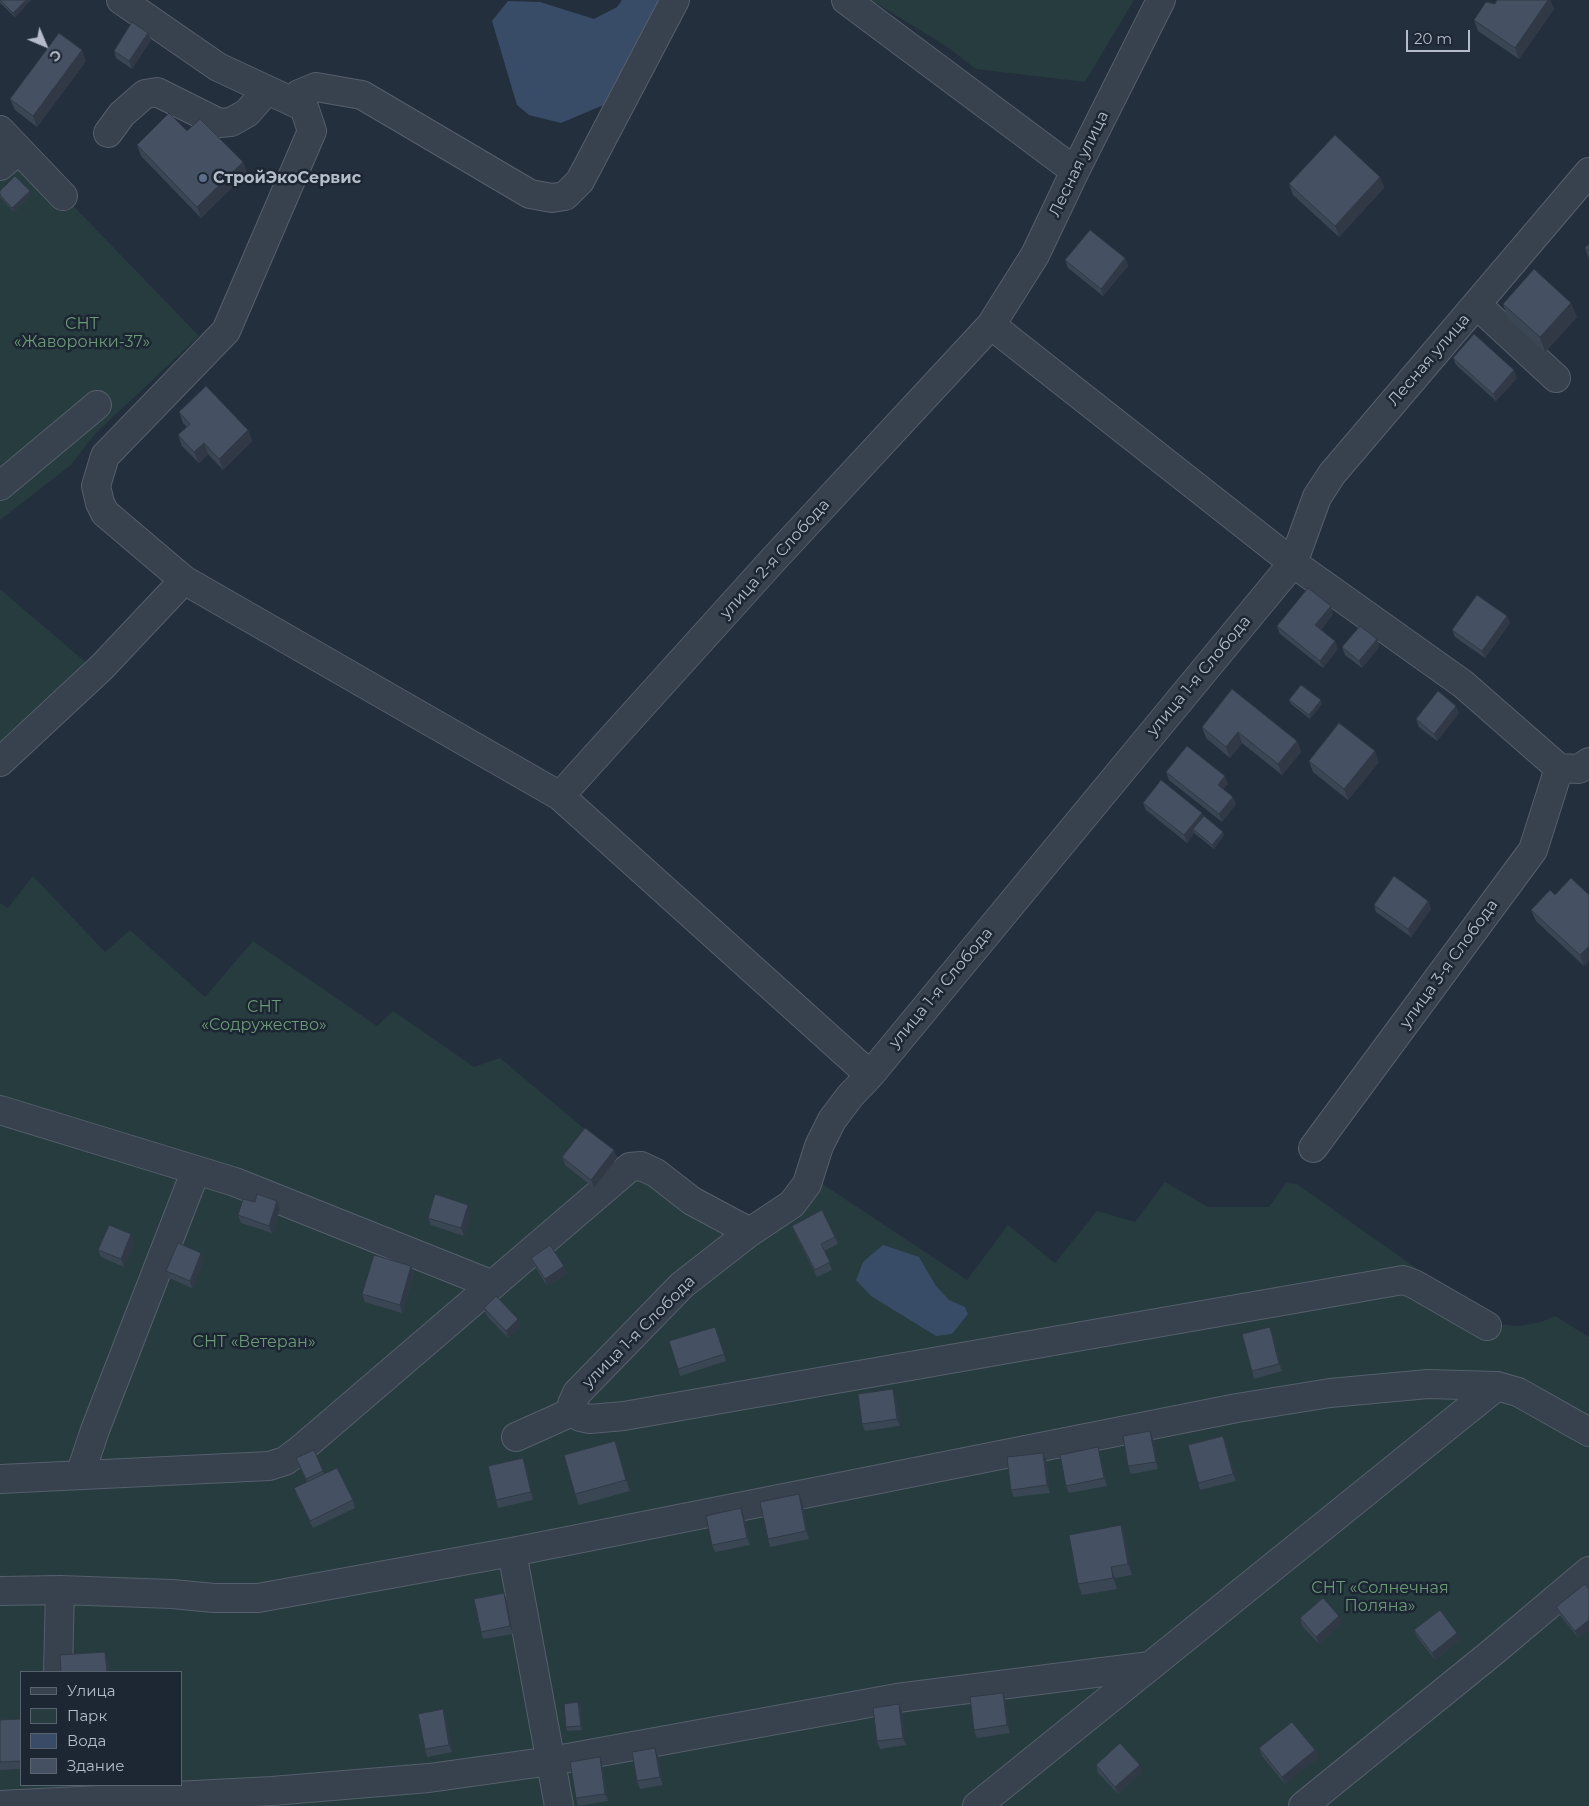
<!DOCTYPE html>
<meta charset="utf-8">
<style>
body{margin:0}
#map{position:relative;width:1589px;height:1806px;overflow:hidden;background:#242f3e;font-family:Montserrat,sans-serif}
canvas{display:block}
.legend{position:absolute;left:20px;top:1671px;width:162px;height:115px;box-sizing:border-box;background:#1d2633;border:1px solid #59626f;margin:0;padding:6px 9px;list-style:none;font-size:15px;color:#b4bcc9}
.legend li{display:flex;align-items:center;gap:10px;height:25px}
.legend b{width:25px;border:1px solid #59626f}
.north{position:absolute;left:20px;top:20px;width:50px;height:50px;-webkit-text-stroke:4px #1d2633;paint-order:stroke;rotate:135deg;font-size:14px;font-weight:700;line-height:20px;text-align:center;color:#b4bcc9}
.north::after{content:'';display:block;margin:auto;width:18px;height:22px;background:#b4bcc9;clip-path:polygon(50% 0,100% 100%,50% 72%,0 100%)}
.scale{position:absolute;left:1406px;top:30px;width:64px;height:22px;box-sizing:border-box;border:2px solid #b4bcc9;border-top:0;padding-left:6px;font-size:15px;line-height:18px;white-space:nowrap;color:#b4bcc9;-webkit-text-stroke:4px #1d2633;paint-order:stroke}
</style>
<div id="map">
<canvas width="1589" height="1806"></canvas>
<ul class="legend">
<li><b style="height:6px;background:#38414e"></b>Улица</li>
<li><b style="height:14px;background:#263c3f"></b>Парк</li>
<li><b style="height:14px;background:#394c67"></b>Вода</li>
<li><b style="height:14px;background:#455162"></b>Здание</li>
</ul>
<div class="north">С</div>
<div class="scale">20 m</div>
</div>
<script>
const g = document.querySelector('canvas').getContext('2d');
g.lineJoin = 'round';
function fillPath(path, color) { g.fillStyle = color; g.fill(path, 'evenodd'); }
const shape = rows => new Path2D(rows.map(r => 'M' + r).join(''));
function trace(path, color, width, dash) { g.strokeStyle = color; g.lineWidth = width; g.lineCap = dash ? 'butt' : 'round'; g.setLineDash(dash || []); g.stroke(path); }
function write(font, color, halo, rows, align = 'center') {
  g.font = font + ' Montserrat,sans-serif'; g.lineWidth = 5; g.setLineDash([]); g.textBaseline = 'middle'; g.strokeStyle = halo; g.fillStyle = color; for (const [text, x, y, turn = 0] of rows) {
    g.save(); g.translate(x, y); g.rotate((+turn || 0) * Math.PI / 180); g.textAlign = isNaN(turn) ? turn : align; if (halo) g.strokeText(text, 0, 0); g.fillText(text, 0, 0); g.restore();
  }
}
const green = shape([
 [871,0,1134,0,1085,82,976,69,946,46],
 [0,130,199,336,94,435,71,465,0,520],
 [0,589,97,672,0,762],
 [33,876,105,952,130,930,205,997,253,941,377,1026,393,1011,474,1067,500,1058,630,1167,750,1232,821,1183,967,1280,1008,1225,1055,1263,1097,1211,1135,1222,1165,1182,1208,1207,1269,1207,1286,1183,1297,1184,1495,1324,1519,1326,1541,1322,1555,1316,1589,1337,1589,1806,0,1806,0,903,8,908],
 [21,1672,181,1672,181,1785,21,1785]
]);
const water = shape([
 [622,0,664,0,606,104,561,123,529,115,517,105,492,21,508,1,540,2,594,19,617,7],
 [883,1245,919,1257,936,1286,949,1300,965,1307,968,1314,952,1334,936,1336,871,1296,856,1280,863,1262]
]);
const minor = shape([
 [121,0,218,67,304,107,312,131,226,331,105,456,96,486,100,503,105,513,184,580,560,796,870,1075],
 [846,0,1075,171],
 [291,101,299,94,316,87,362,95,530,194,552,198,565,196,580,181,675,0],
 [0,130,63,196],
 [108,133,122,114,145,94,157,92,219,123,231,122,247,113,267,90],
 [0,166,19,150],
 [1477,305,1556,378],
 [991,325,1293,563,1463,684,1559,768,1579,769,1589,762],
 [0,486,97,405],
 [0,762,102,667,184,580],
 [560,796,773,560,991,325,1035,255,1075,171,1161,0],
 [0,1110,235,1182,493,1285],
 [1313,1148,1533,850,1559,768],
 [1487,1326,1414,1284,1403,1280,624,1416,590,1419,580,1417,574,1411,572,1404,577,1393,682,1285,750,1232,792,1204,807,1184,819,1146,832,1120,850,1096,870,1075,1293,563,1317,497,1332,474,1589,172],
 [516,1437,574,1411],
 [80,1475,95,1430,196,1170],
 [0,1479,269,1466,285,1461,301,1449,630,1167,641,1166,656,1173,692,1201,750,1232],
 [512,1552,559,1806],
 [0,1591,60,1590,172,1594,214,1598,258,1598,512,1552,1237,1408,1330,1393,1428,1384,1497,1386,1518,1392,1589,1432],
 [58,1672,60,1590],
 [0,1805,272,1791,429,1778,551,1761,897,1698,1150,1666],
 [977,1806,1497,1386],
 [1303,1806,1494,1651,1589,1571]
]);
const wall = shape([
 [0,0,31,0,15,17,0,3],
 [1497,0,1550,0,1554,9,1519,59,1478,31,1474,20,1495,4],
 [148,33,151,40,132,69,116,58,114,51],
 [86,61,37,127,15,110,10,99],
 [187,131,243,162,247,173,201,218,141,156,137,145],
 [1380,177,1384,188,1339,237,1293,195,1289,184],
 [0,191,30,191,31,195,14,212,0,197],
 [1589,244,1589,259,1585,248],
 [1125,258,1128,266,1103,296,1068,268,1065,260],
 [1503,304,1577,317,1545,352,1508,319],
 [1453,358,1517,378,1496,401,1456,365],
 [179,412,248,430,252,441,223,470,208,454,199,463,182,446,178,435,187,427,183,423],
 [1333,614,1321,630,1338,649,1323,668,1280,634,1277,626],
 [1507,616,1510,623,1485,658,1455,637,1452,630],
 [1377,639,1379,647,1362,668,1345,655,1342,647],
 [1289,700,1322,704,1310,719,1291,704],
 [1459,713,1437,741,1419,727,1416,719],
 [1202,727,1297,741,1301,752,1282,775,1242,743,1230,758,1206,738],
 [1309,761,1379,762,1348,800,1313,772],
 [1166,772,1228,784,1223,789,1236,804,1222,822,1169,780],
 [1143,803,1204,816,1223,832,1224,835,1214,849,1194,833,1187,843,1146,810],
 [1571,878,1584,966,1536,921,1531,910,1555,895],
 [1428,901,1431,909,1411,937,1376,912,1374,905],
 [562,1157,617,1158,594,1188,565,1165],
 [280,1209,272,1233,241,1223,238,1215],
 [471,1212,464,1236,431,1225,428,1218],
 [792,1226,835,1237,838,1244,824,1251,832,1270,817,1277,795,1233],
 [134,1242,124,1267,101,1257,98,1250],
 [531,1258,564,1266,567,1274,547,1286,534,1265],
 [204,1260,192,1288,169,1278,166,1271],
 [414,1273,402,1313,365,1302,362,1294],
 [484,1308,518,1319,521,1326,508,1338,486,1315],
 [1270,1327,1273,1335,1282,1371,1254,1379,1252,1371],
 [718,1334,726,1361,680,1376,678,1369],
 [896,1397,900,1426,865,1431,862,1424],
 [1223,1436,1226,1444,1236,1481,1200,1490,1198,1483],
 [1153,1439,1158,1469,1131,1474,1128,1466],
 [1098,1447,1100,1455,1107,1486,1069,1493,1066,1486],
 [314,1450,324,1474,353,1500,355,1508,313,1528,297,1496,294,1488,307,1482,297,1462],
 [619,1452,630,1491,579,1505,575,1494],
 [523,1458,526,1466,533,1500,498,1508,496,1500],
 [1046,1460,1050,1493,1014,1497,1011,1490],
 [799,1494,802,1501,809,1539,770,1547,768,1539],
 [741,1508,744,1516,750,1545,715,1552,712,1545],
 [1121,1525,1125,1537,1132,1575,1115,1578,1117,1589,1082,1595,1078,1584],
 [1589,1589,1589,1630,1578,1638,1559,1614,1556,1607],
 [504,1593,507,1601,513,1634,483,1639,481,1632],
 [1300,1618,1342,1623,1319,1644,1302,1626],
 [1414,1630,1460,1640,1435,1660,1417,1637],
 [1003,1693,1005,1700,1010,1733,977,1738,974,1730],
 [578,1702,580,1706,582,1730,567,1731,566,1727],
 [443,1709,446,1717,452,1752,427,1757,425,1749],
 [902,1712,906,1745,880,1749,877,1741],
 [21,1719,21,1769,0,1770,0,1720],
 [655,1748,658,1756,663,1785,640,1789,637,1781],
 [1259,1748,1315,1750,1318,1758,1285,1784,1262,1756],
 [602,1765,608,1801,578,1806,576,1798],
 [1096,1765,1142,1772,1118,1794,1098,1773]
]);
const shadedWall = shape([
 [26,0,31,0,15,17,13,13],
 [1548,0,1550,0,1554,9,1519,59,1515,48],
 [148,33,151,40,132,69,129,61],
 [82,50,86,61,37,127,33,116],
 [243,162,247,173,201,218,197,207],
 [1380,177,1384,188,1339,237,1335,226],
 [30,191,31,195,14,212,12,208],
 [1125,258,1128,266,1103,296,1101,289],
 [1571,303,1577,317,1545,352,1540,337],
 [1514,370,1517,378,1496,401,1493,394],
 [248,430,252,441,223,470,219,459],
 [204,443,208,454,199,463,194,452],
 [1331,606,1333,614,1318,633,1315,625],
 [1507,616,1510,623,1485,658,1482,651],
 [1377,639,1379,647,1362,668,1359,661],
 [1335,641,1338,649,1323,668,1320,661],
 [1321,700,1322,704,1310,719,1309,715],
 [1456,706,1459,713,1437,741,1434,734],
 [1238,732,1242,743,1230,758,1226,747],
 [1297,741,1301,752,1282,775,1278,764],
 [1375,751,1379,762,1348,800,1344,789],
 [1225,776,1228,784,1221,792,1218,785],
 [1233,797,1236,804,1222,822,1219,814],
 [1202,813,1205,820,1193,829,1194,833,1187,843,1184,835],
 [1223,832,1224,835,1214,849,1212,845],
 [1428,901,1431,909,1411,937,1408,929],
 [1589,946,1589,961,1584,966,1580,955],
 [614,1150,617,1158,594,1188,591,1180],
 [277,1201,280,1209,272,1233,269,1226],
 [468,1205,471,1212,464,1236,461,1228],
 [131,1234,134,1242,124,1267,121,1259],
 [201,1253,204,1260,192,1288,190,1281],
 [411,1266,414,1273,402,1313,400,1305],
 [564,1266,567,1274,547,1286,545,1279],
 [518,1319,521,1326,508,1338,506,1331],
 [1270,1327,1273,1335,1282,1371,1279,1364],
 [893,1389,896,1397,900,1426,897,1419],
 [1150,1431,1153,1439,1158,1469,1156,1462],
 [1223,1436,1226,1444,1236,1481,1233,1474],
 [615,1441,619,1452,630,1491,626,1480],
 [1098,1447,1100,1455,1107,1486,1104,1478],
 [1043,1453,1046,1460,1050,1493,1047,1485],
 [523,1458,526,1466,533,1500,531,1492],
 [799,1494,802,1501,809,1539,806,1531],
 [741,1508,744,1516,750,1545,747,1538],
 [1121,1525,1125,1537,1132,1575,1128,1564],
 [1111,1567,1115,1578,1117,1589,1113,1578],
 [504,1593,507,1601,513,1634,510,1626],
 [1339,1616,1342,1623,1319,1644,1316,1637],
 [1589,1620,1589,1630,1578,1638,1575,1631],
 [1457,1633,1460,1640,1435,1660,1432,1653],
 [105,1652,109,1663,110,1672,107,1672],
 [1003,1693,1005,1700,1010,1733,1007,1725],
 [578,1702,580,1706,582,1730,581,1726],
 [899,1704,902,1712,906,1745,903,1738],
 [443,1709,446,1717,452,1752,449,1745],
 [655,1748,658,1756,663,1785,660,1777],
 [1315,1750,1318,1758,1285,1784,1282,1777],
 [600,1757,602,1765,608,1801,605,1794],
 [1140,1765,1142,1772,1118,1794,1115,1787]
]);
const building = shape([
 [0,0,26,0,13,13,0,0],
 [1497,0,1548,0,1515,48,1474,20,1486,2,1495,4,1497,0],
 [132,22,148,33,129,61,114,51,132,22],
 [59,33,82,50,33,116,10,99,59,33],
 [169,113,187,131,200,119,243,162,197,207,137,145,169,113],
 [1335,135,1380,177,1335,226,1289,184,1335,135],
 [15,176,30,191,12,208,0,195,0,191,15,176],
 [1090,230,1125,258,1101,289,1065,260,1090,230],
 [1589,244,1589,251,1585,248,1589,244],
 [1534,269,1571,303,1540,337,1503,304,1534,269],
 [1474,334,1514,370,1493,394,1453,358,1474,334],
 [206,386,248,430,219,459,204,443,194,452,178,435,190,424,179,412,206,386],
 [1308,588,1331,606,1315,625,1335,641,1320,661,1277,626,1308,588],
 [1477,595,1507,616,1482,651,1452,630,1477,595],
 [1360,626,1377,639,1359,661,1342,647,1360,626],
 [1301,685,1321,700,1309,715,1289,700,1301,685],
 [1232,689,1297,741,1278,764,1238,732,1226,747,1202,727,1232,689],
 [1438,691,1456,706,1434,734,1416,719,1438,691],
 [1339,723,1375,751,1344,789,1309,761,1339,723],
 [1187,746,1225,776,1218,785,1233,797,1219,814,1166,772,1187,746],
 [1161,780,1202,813,1184,835,1143,803,1161,780],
 [1204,816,1223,832,1212,845,1193,829,1204,816],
 [1394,876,1428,901,1408,929,1374,905,1394,876],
 [1571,878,1589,895,1589,946,1580,955,1531,910,1550,890,1555,895,1571,878],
 [585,1128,614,1150,591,1180,562,1157,585,1128],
 [257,1194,277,1201,269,1226,238,1215,243,1199,255,1202,257,1194],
 [435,1194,468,1205,461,1228,428,1218,435,1194],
 [822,1210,835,1237,821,1244,830,1262,815,1270,792,1226,822,1210],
 [109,1225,131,1234,121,1259,98,1250,109,1225],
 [178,1243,201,1253,190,1281,166,1271,178,1243],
 [550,1245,564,1266,545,1279,531,1258,550,1245],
 [374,1255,411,1266,400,1305,362,1294,374,1255],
 [496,1296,518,1319,506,1331,484,1308,496,1296],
 [715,1327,724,1354,678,1369,669,1341,715,1327],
 [1270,1327,1279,1364,1252,1371,1242,1334,1270,1327],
 [893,1389,897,1419,862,1424,858,1394,893,1389],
 [1150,1431,1156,1462,1128,1466,1123,1436,1150,1431],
 [1223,1436,1233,1474,1198,1483,1188,1445,1223,1436],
 [615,1441,626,1480,575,1494,564,1455,615,1441],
 [1098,1447,1104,1478,1066,1486,1060,1455,1098,1447],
 [314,1450,323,1471,306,1479,296,1458,314,1450],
 [1043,1453,1047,1485,1011,1490,1007,1457,1043,1453],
 [523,1458,531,1492,496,1500,488,1466,523,1458],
 [337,1468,353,1500,310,1521,294,1488,337,1468],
 [799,1494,806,1531,768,1539,760,1502,799,1494],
 [741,1508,747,1538,712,1545,706,1516,741,1508],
 [1121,1525,1128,1564,1111,1567,1113,1578,1078,1584,1069,1535,1121,1525],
 [1585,1584,1589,1589,1589,1620,1575,1631,1556,1607,1585,1584],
 [504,1593,510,1626,481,1632,474,1599,504,1593],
 [1323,1598,1339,1616,1316,1637,1300,1618,1323,1598],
 [1440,1610,1457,1633,1432,1653,1414,1630,1440,1610],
 [105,1652,107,1672,61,1672,60,1655,105,1652],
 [1003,1693,1007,1725,974,1730,970,1697,1003,1693],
 [578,1702,581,1726,566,1727,564,1704,578,1702],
 [899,1704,903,1738,877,1741,873,1708,899,1704],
 [443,1709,449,1745,425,1749,418,1714,443,1709],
 [21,1719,21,1761,0,1762,0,1720,21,1719],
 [1292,1722,1315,1750,1282,1777,1259,1748,1292,1722],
 [1120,1743,1140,1765,1115,1787,1096,1765,1120,1743],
 [655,1748,660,1777,637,1781,632,1752,655,1748],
 [600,1757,605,1794,576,1798,570,1762,600,1757]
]);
const markers = [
 [203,178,5,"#5c6f8a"]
];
const streetNames = [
 ["Лесная улица",1079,164,-64],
 ["Лесная улица",1429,360,-49],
 ["улица 2-я Слобода",775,559,-48],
 ["улица 1-я Слобода",1199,676,-50],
 ["улица 3-я Слобода",1449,964,-54],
 ["улица 1-я Слобода",941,988,-50],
 ["улица 1-я Слобода",639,1332,-45]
];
const poiNames = [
 ["СтройЭкоСервис",213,178]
];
const parkNames = [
 ["СНТ",82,324],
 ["«Жаворонки-37»",82,342],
 ["СНТ",264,1007],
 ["«Содружество»",264,1025],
 ["СНТ «Ветеран»",254,1342],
 ["СНТ «Солнечная",1380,1588],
 ["Поляна»",1380,1606]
];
fillPath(green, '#263c3f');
fillPath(water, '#394c67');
trace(minor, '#565f6c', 30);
trace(minor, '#38414e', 28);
fillPath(wall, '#3b4654');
fillPath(shadedWall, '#303945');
fillPath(building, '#455162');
trace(building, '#303945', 1);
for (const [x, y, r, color] of markers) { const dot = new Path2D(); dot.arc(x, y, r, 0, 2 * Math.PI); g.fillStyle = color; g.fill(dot); trace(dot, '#1d2633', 2); }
write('16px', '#b4bcc9', '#1d2633', streetNames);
write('bold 16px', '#b4bcc9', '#1d2633', poiNames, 'left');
write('16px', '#6b9a76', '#1d2633', parkNames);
</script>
